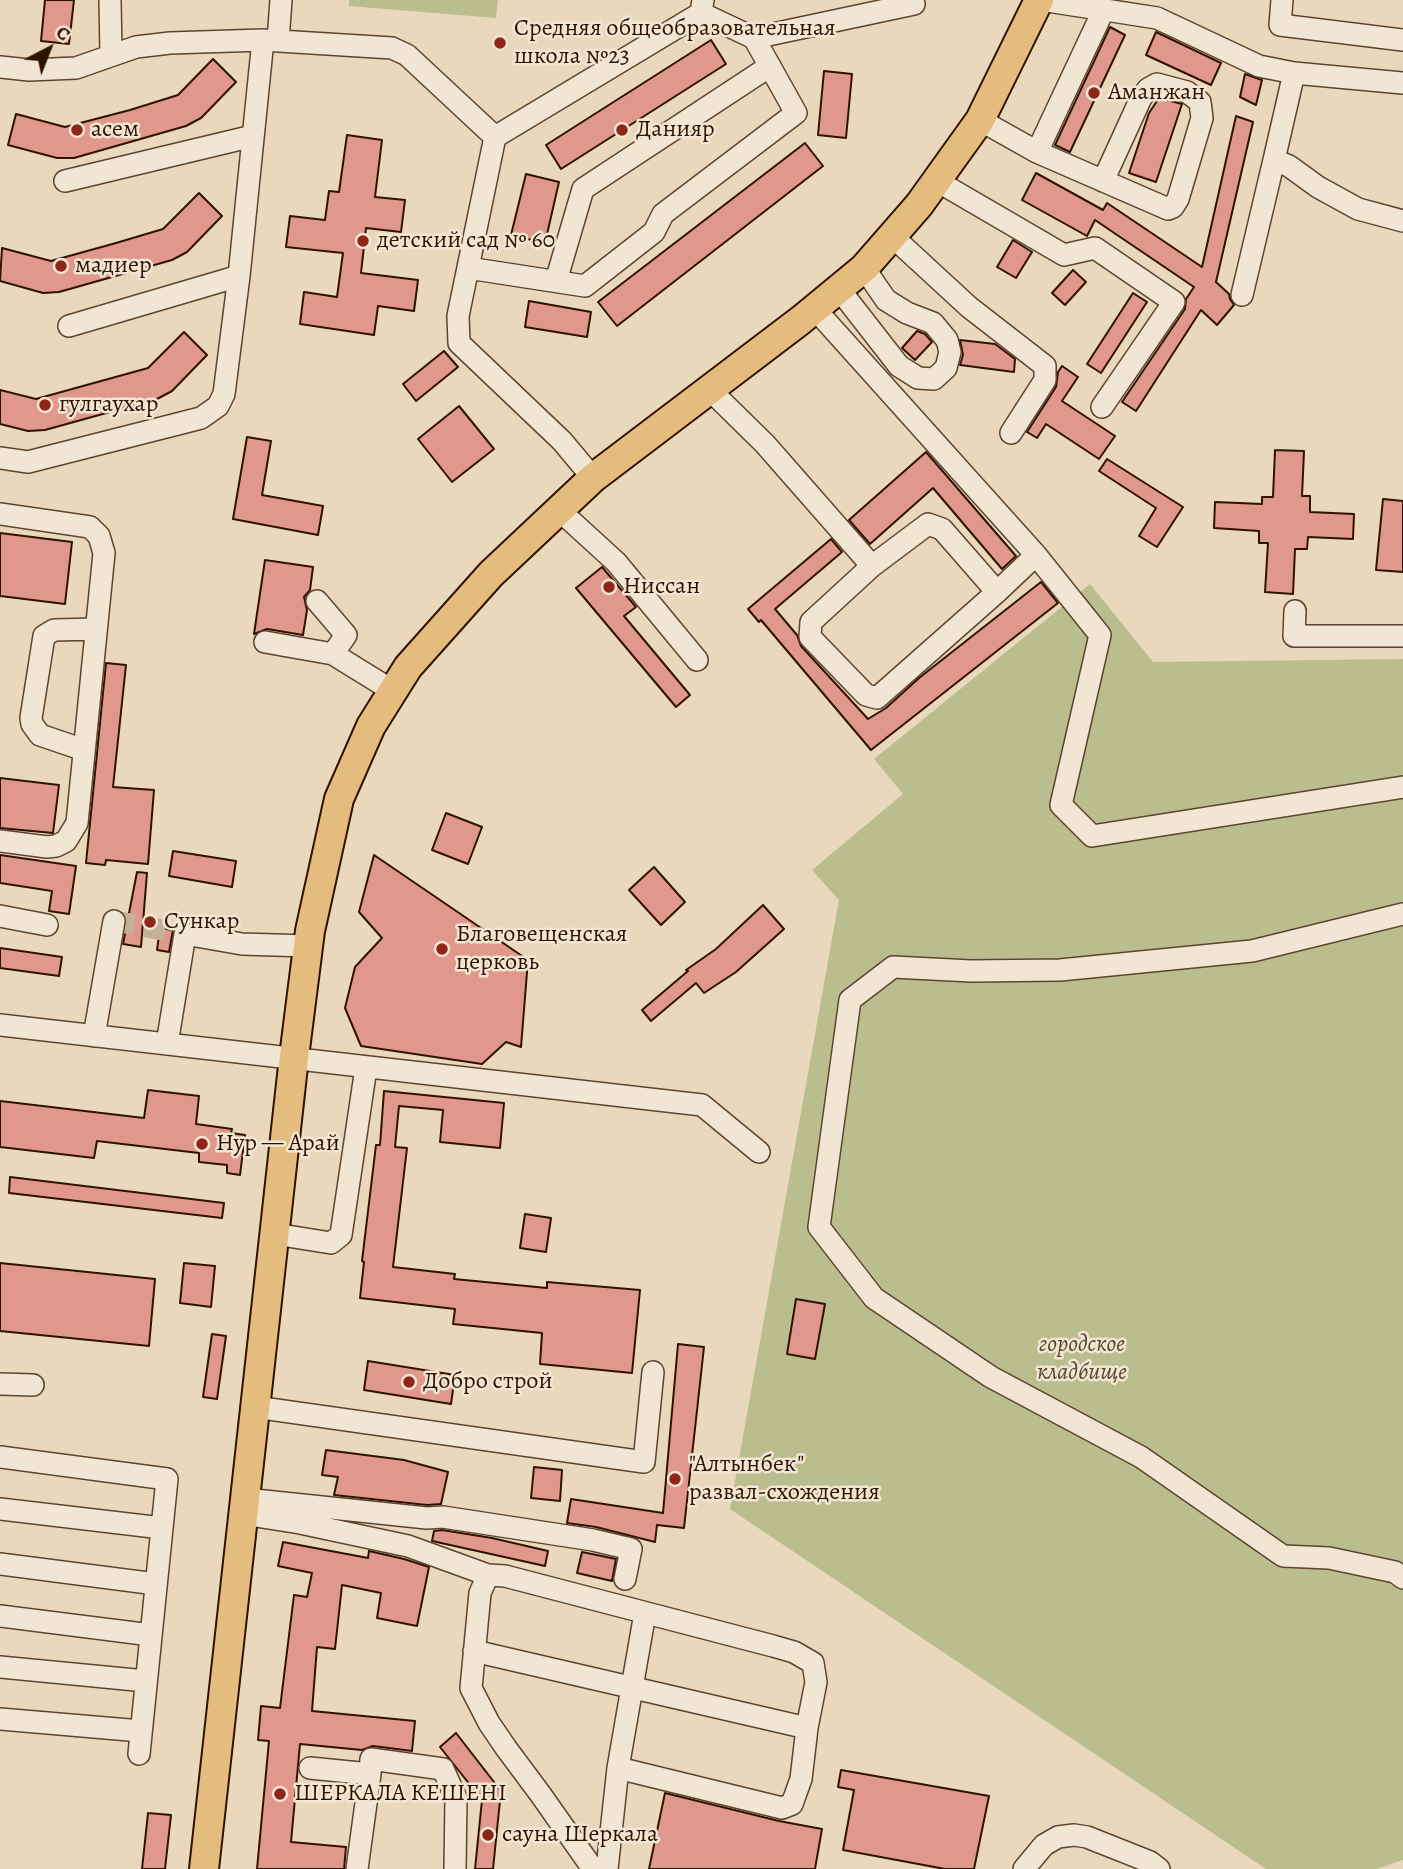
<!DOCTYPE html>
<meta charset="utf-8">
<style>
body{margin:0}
#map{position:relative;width:1403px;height:1869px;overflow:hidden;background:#e9d8bc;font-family:Alegreya,serif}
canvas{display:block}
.north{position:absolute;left:14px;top:14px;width:70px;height:70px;-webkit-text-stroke:5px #f1e6d3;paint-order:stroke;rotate:42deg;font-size:19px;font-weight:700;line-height:28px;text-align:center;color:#301200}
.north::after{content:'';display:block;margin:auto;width:24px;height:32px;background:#301200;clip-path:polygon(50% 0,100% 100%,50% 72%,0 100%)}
</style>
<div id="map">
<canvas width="1403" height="1869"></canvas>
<div class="north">С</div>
</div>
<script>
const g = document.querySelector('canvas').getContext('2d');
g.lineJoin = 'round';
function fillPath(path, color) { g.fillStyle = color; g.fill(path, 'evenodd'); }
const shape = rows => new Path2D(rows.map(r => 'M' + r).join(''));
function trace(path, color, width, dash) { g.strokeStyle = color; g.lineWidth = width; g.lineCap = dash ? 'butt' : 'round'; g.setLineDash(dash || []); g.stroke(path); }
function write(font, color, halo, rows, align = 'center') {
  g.font = font + ' Alegreya,serif'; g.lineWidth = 5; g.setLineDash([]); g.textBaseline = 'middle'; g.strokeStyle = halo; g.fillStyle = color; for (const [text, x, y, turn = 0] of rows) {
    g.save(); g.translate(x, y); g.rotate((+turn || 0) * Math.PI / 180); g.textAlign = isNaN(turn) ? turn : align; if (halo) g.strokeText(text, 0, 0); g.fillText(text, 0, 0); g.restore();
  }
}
const green = shape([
 [349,0,498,0,496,18,349,6],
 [1090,584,1153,662,1403,659,1403,1860,1377,1869,1266,1869,730,1509,839,900,812,870,903,794,874,759]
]);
const building = shape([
 [45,0,74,0,69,44,41,41,45,0],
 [1110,27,1125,35,1070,152,1055,145,1110,27],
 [1156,32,1221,63,1211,85,1146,55,1156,32],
 [711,40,726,64,561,169,546,145,711,40],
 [213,59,236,82,201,118,186,126,74,158,57,158,8,145,16,114,65,127,130,110,178,95,213,59],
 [824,71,852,74,846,138,818,135,824,71],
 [1245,74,1262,80,1256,105,1240,97,1245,74],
 [1159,98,1182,104,1156,182,1129,173,1149,113,1159,98],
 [1236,116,1253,122,1216,282,1229,294,1230,299,1234,305,1217,325,1201,310,1136,411,1122,402,1185,309,1186,299,1194,287,1095,220,1087,236,1022,200,1036,173,1103,210,1107,203,1202,267,1236,116],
 [347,135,382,140,375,197,405,200,401,232,366,228,361,273,418,280,414,311,378,306,374,335,300,324,304,292,337,297,343,253,286,247,290,216,325,220,329,191,339,192,347,135],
 [805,143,823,166,617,326,598,302,805,143],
 [526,174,559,182,545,243,511,235,526,174],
 [199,193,222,216,187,252,172,260,59,292,43,293,0,281,2,248,51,261,116,243,163,229,199,193],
 [1013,240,1032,252,1016,278,997,267,1013,240],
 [1073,270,1086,282,1065,305,1052,293,1073,270],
 [1133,293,1147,302,1101,373,1087,364,1133,293],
 [529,301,591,312,587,337,525,327,529,301],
 [917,331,925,334,932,342,915,360,902,348,917,331],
 [184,332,207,355,172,391,157,399,45,430,28,431,0,424,0,390,36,399,148,368,184,332],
 [960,340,995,344,1015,359,1014,372,960,365,963,355,960,340],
 [444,351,458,367,416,401,403,384,444,351],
 [1062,366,1078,377,1062,401,1115,436,1099,459,1046,424,1037,438,1027,432,1056,387,1058,372,1062,366],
 [459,406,494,449,452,482,418,439,459,406],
 [247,437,271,441,262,495,323,506,318,535,233,519,247,437],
 [1275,450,1304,451,1302,496,1310,496,1310,512,1354,514,1353,539,1308,537,1307,549,1295,549,1293,594,1265,592,1268,543,1259,543,1259,531,1214,528,1215,502,1262,504,1262,497,1273,497,1275,450],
 [926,452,1016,556,1002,569,933,488,870,544,849,520,926,452],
 [1107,459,1183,507,1157,547,1139,536,1156,508,1099,471,1107,459],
 [1383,499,1403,501,1403,572,1376,570,1383,499],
 [0,533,72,542,65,604,0,596,0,533],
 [831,539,842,552,775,609,797,635,801,646,868,719,886,708,919,678,1041,582,1058,603,871,750,761,620,759,622,748,609,831,539],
 [265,560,313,567,310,590,304,597,307,610,303,635,267,629,254,634,265,560],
 [602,567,636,607,624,616,690,695,676,707,576,588,602,567],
 [106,663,126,665,113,787,154,790,148,864,106,860,105,865,86,863,106,663],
 [0,778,59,785,53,833,0,828,0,778],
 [446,813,482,827,468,864,432,850,446,813],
 [173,851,236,861,232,887,169,876,173,851],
 [0,855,76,866,69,914,49,911,52,891,0,883,0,855],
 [374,855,528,960,521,1047,506,1042,482,1064,361,1046,345,1008,355,967,382,938,359,912,374,855],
 [654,867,685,902,661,925,629,890,654,867],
 [137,872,147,873,141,947,123,944,137,872],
 [763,905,784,929,736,972,704,993,696,983,651,1021,642,1010,688,971,686,970,716,949,763,905],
 [160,928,173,930,169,952,157,950,160,928],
 [0,948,62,957,59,976,0,968,0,948],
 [148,1090,199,1096,196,1124,232,1129,231,1133,245,1135,240,1175,227,1173,227,1165,199,1162,199,1153,97,1141,94,1158,0,1147,0,1101,144,1118,148,1090],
 [384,1091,504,1103,500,1148,440,1142,443,1110,399,1106,395,1147,407,1148,393,1267,455,1274,454,1279,547,1288,547,1282,640,1290,632,1373,540,1364,542,1333,453,1324,455,1309,360,1298,364,1262,362,1261,376,1145,380,1145,384,1091],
 [10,1177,224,1203,222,1218,9,1193,10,1177],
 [525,1214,551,1218,546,1252,520,1248,525,1214],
 [0,1263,155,1279,149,1346,0,1331,0,1263],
 [184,1263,215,1266,211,1307,180,1303,184,1263],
 [796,1299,825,1304,815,1359,787,1354,796,1299],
 [212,1334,226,1336,217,1399,203,1397,212,1334],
 [678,1344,704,1347,684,1528,657,1525,655,1542,596,1527,567,1523,571,1499,663,1513,678,1344],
 [368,1361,455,1375,451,1404,364,1390,368,1361],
 [326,1450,404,1460,448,1472,441,1504,427,1505,334,1495,338,1477,322,1475,326,1450],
 [534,1467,562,1470,560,1501,531,1498,534,1467],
 [442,1530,492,1538,548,1551,545,1566,432,1541,434,1531,442,1530],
 [283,1542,368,1558,369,1551,404,1559,429,1567,417,1626,377,1618,381,1593,342,1585,335,1649,317,1647,312,1711,415,1721,412,1751,373,1746,362,1750,300,1744,291,1842,346,1847,344,1869,257,1869,269,1741,258,1740,261,1706,280,1708,294,1595,307,1597,312,1573,278,1566,283,1542],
 [582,1552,616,1559,612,1581,577,1573,582,1552],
 [456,1733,501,1791,493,1869,475,1869,482,1800,440,1747,456,1733],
 [841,1770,989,1796,974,1869,945,1869,843,1850,854,1790,838,1787,841,1770],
 [665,1793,779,1821,822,1829,815,1869,649,1869,665,1793],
 [148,1813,171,1815,165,1869,142,1869,148,1813]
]);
const minorTunnel = shape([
 [114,921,185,934]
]);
const minor = shape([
 [110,0,111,54],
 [1041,0,1157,18,1259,66,1294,73,1403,83],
 [1282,0,1280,25,1403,40],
 [754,38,914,4],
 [278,41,281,0],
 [0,67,29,70,76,68,136,47,170,43,263,40,392,48,407,55,495,137],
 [1294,73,1274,160,1289,166,1318,187,1358,209,1403,221],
 [980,120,1037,152,1168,209,1173,207,1178,199,1202,118,1200,102,1187,92,1157,84,1148,89,1141,98,1103,181],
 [1037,152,1104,9],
 [65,181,253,136],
 [937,181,1064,255,1095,248,1174,302,1102,407],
 [893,237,969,307,1045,366,1045,380,1011,433],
 [468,268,585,286,654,232,663,214,796,113,754,38,701,13],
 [556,281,583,189,770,66],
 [839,289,899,366,918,378,934,379,946,368,950,352,947,340,933,323,907,313,886,300,864,268],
 [1242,295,1274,160],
 [815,309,1036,555,997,592,877,698,866,695,810,637,811,622,872,566,928,524,942,529,997,592],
 [69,326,239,276],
 [710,390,765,444,872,566],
 [0,458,28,462,201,418,218,406,224,394,239,276,263,40],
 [593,478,562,441,459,343,458,316,495,137,701,13,703,0],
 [559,510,616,562,697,660],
 [0,514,90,527,99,536,104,553,77,823,66,841,56,846,47,847,0,841],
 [1036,555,1100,635,1061,805,1092,836,1403,787],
 [317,601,346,635,333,654],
 [1295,611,1294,636,1403,636],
 [265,642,333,654,393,691],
 [84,750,40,735,32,724,31,718,44,636,54,630,96,629],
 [1403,914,1252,951,1060,970,971,971,893,967,850,1000,819,1227,874,1298,991,1377,1141,1457,1283,1556,1329,1558,1395,1572,1403,1578],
 [0,916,47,925],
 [0,1025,702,1105,759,1152],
 [94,1036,114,921],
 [167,1044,185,934,242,944,308,946],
 [275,1234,331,1243,341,1235,366,1068],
 [0,1384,33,1385],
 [255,1407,644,1462,653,1372],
 [0,1457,167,1479,139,1754],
 [245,1499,427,1518,443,1517,593,1540,631,1549,625,1579],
 [0,1509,162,1528],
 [243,1514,300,1523,408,1546,488,1575],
 [0,1564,156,1584],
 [0,1616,151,1635],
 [474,1651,807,1728],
 [0,1667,146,1681],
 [0,1719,141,1731],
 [310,1768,370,1774,357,1869],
 [370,1774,371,1759,443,1769,456,1798,455,1869],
 [593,1869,541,1795,506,1748,489,1723,471,1688,480,1593,488,1575,505,1576,773,1646,794,1652,813,1663,816,1682,807,1728,801,1779,792,1804,782,1808,618,1768],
 [607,1869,618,1768,645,1613],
 [1024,1869,1044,1845,1058,1837,1074,1835,1087,1837,1150,1862,1159,1869]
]);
const major = shape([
 [204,1869,294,1057,310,931,339,799,371,726,408,667,491,574,593,478,801,320,864,268,919,205,980,120,1039,0]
]);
const markers = [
 [500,43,7,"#8f2418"],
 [1094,93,7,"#8f2418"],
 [77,130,7,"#8f2418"],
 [622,130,7,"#8f2418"],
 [363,241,7,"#8f2418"],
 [61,266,7,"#8f2418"],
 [45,405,7,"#8f2418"],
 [609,587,7,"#8f2418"],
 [150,922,7,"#8f2418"],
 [442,949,7,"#8f2418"],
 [202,1144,7,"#8f2418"],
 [409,1382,7,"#8f2418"],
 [675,1479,7,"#8f2418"],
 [280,1794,7,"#8f2418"],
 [488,1835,7,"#8f2418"]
];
const poiNames = [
 ["Средняя общеобразовательная",514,29],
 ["школа №23",514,57],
 ["Аманжан",1108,93],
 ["асем",91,130],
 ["Данияр",636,130],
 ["детский сад № 60",377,241],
 ["мадиер",75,266],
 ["гулгаухар",59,405],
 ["Ниссан",623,587],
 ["Сункар",164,922],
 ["Благовещенская",456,935],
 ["церковь",456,963],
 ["Нур — Арай",216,1144],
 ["Добро строй",423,1382],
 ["\"Алтынбек\"",689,1465],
 ["развал-схождения",689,1493],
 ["ШЕРКАЛА КЕШЕНІ",294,1794],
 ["сауна Шеркала",502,1835]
];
const parkNames = [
 ["городское",1082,1345],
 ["кладбище",1082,1373]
];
fillPath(green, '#babe8e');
fillPath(building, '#e1988c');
trace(building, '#301200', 2);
trace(minorTunnel, '#c4b096', 21, [21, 10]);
trace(minor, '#5e442f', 24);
trace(major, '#301200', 32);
trace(minor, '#f1e6d3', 21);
trace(major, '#e4bc7e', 28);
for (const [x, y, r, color] of markers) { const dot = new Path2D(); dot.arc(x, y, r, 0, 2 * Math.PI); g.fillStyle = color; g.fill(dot); trace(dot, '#f1e6d3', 2.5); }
write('24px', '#301200', '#f1e6d3', poiNames, 'left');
write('italic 24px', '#59462b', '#f1e6d3', parkNames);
</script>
